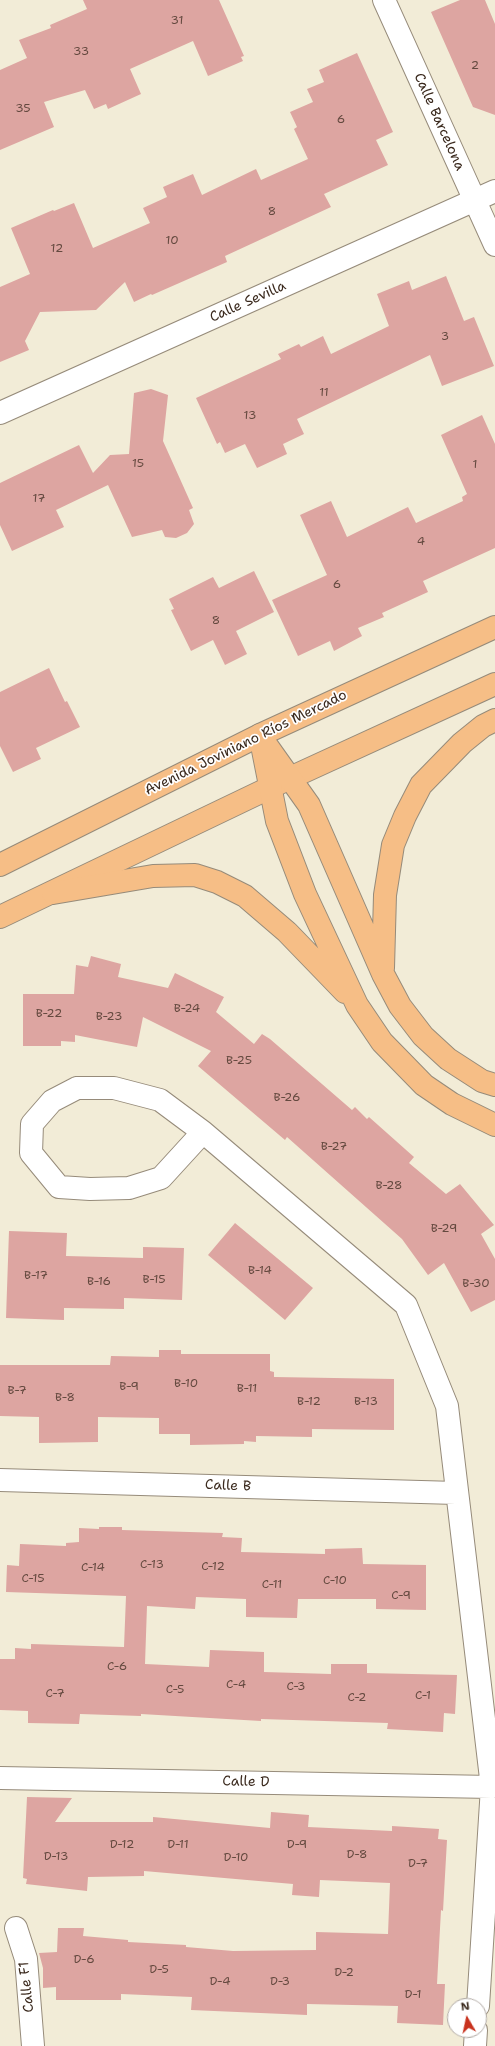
<!DOCTYPE html>
<meta charset="utf-8">
<style>
body{margin:0}
#map{position:relative;width:495px;height:2046px;overflow:hidden;background:#f2ecd7;font-family:"Shantell Sans",sans-serif}
canvas{display:block}
.north{position:absolute;left:447px;top:1998px;width:40px;height:40px;box-sizing:border-box;background:#fff;border:1px solid #b1aaa5;border-radius:50%;rotate:351deg;font-size:11px;font-weight:700;line-height:16px;text-align:center;color:#3b2a1e}
.north::after{content:'';display:block;margin:auto;width:14px;height:18px;background:#c8321e;clip-path:polygon(50% 0,100% 100%,50% 72%,0 100%)}
</style>
<div id="map">
<canvas width="495" height="2046"></canvas>
<div class="north">N</div>
</div>
<script>
const g = document.querySelector('canvas').getContext('2d');
g.lineJoin = 'round';
function fillPath(path, color) { g.fillStyle = color; g.fill(path, 'evenodd'); }
const shape = rows => new Path2D(rows.map(r => 'M' + r).join(''));
function trace(path, color, width, dash) { g.strokeStyle = color; g.lineWidth = width; g.lineCap = dash ? 'butt' : 'round'; g.setLineDash(dash || []); g.stroke(path); }
function write(font, color, halo, rows, align = 'center') {
  g.font = font + ' "Shantell Sans",sans-serif'; g.lineWidth = 3.5; g.setLineDash([]); g.textBaseline = 'middle'; g.strokeStyle = halo; g.fillStyle = color; for (const [text, x, y, turn = 0] of rows) {
    g.save(); g.translate(x, y); g.rotate((+turn || 0) * Math.PI / 180); g.textAlign = isNaN(turn) ? turn : align; if (halo) g.strokeText(text, 0, 0); g.fillText(text, 0, 0); g.restore();
  }
}
const building = shape([
 [83,0,219,0,244,56,241,57,243,61,208,76,193,41,130,69,141,94,108,109,106,104,94,109,85,90,44,102,54,127,0,150,0,70,27,58,19,40,51,28,50,25,87,9],
 [460,0,485,0,495,24,495,115,473,107,431,12],
 [357,53,393,132,376,140,388,165,324,194,331,207,225,256,227,262,152,295,151,294,134,302,125,282,96,310,40,312,25,341,29,350,0,362,0,287,30,274,11,228,53,210,54,211,74,203,93,248,150,223,143,208,167,197,163,187,193,174,202,195,256,169,261,180,308,159,294,129,297,127,290,112,313,102,307,89,324,82,319,70],
 [446,276,464,321,474,317,494,366,442,386,430,355,297,419,304,434,283,444,287,454,257,468,245,444,225,453,220,442,217,444,196,398,281,359,278,354,299,344,301,347,323,336,331,354,389,326,377,294,409,281,412,290],
 [151,389,168,395,163,441,193,508,189,510,194,524,187,533,176,538,165,537,162,530,132,537,108,485,56,510,64,527,12,551,0,525,0,483,79,445,93,473,110,455,129,454,134,393],
 [482,415,495,444,495,548,423,581,428,592,382,613,384,617,358,628,362,636,334,651,330,641,298,656,272,600,327,575,300,515,331,501,347,537,408,507,416,523,463,501,462,497,467,494,441,435],
 [254,571,274,612,236,631,247,654,225,665,213,640,191,651,171,610,174,609,169,599,213,577,219,588],
 [49,668,65,702,67,701,80,727,36,748,41,759,13,772,0,746,0,692],
 [91,956,121,964,118,977,168,988,175,973,224,997,216,1012,254,1044,262,1034,270,1039,352,1110,355,1107,367,1119,369,1117,414,1157,409,1163,446,1194,460,1184,494,1225,481,1234,495,1259,495,1300,471,1312,444,1263,428,1275,402,1239,287,1137,285,1140,198,1066,211,1051,143,1017,137,1047,75,1035,75,1042,61,1041,61,1046,23,1046,23,994,74,994,76,965,88,967],
 [235,1223,313,1288,285,1320,208,1255],
 [9,1231,67,1233,66,1256,143,1258,143,1247,184,1248,182,1300,124,1298,124,1309,64,1308,64,1320,6,1318],
 [159,1350,181,1350,181,1354,270,1354,270,1371,274,1372,274,1377,394,1379,394,1430,312,1429,312,1437,256,1436,256,1442,244,1441,244,1444,190,1445,190,1434,159,1434,159,1418,98,1417,98,1442,39,1443,39,1417,0,1416,0,1365,110,1365,111,1356,159,1357],
 [99,1527,122,1527,122,1530,223,1533,222,1537,242,1538,241,1552,325,1554,325,1549,362,1548,363,1564,426,1565,426,1610,376,1609,376,1599,298,1599,297,1618,246,1617,246,1599,196,1597,195,1609,147,1606,145,1664,209,1667,210,1650,264,1652,264,1672,331,1674,331,1664,367,1664,367,1673,457,1675,455,1714,444,1713,443,1732,387,1729,388,1723,261,1719,261,1721,141,1714,141,1716,80,1714,79,1724,28,1723,28,1711,0,1710,0,1659,15,1659,15,1648,31,1649,31,1644,124,1647,126,1596,6,1592,7,1565,19,1566,20,1544,66,1546,66,1543,79,1542,79,1528,99,1529],
 [27,1797,72,1798,55,1822,153,1822,153,1817,270,1828,271,1812,309,1815,308,1827,392,1831,392,1826,439,1829,438,1839,447,1840,443,1911,441,1910,437,1984,445,1984,443,2025,397,2023,398,2006,307,2004,307,2015,191,2010,192,1997,121,1994,121,2000,56,2000,56,1987,43,1988,43,1968,39,1953,57,1952,58,1928,84,1928,83,1936,128,1940,128,1942,186,1945,186,1947,233,1951,316,1950,316,1932,388,1934,390,1883,320,1880,319,1897,292,1895,293,1884,144,1871,144,1876,88,1877,87,1891,26,1884,27,1879,23,1878]
]);
const street = shape([
 [384,0,495,245],
 [0,413,495,191],
 [77,1088,114,1088,160,1100,203,1132,161,1178,129,1188,90,1189,59,1187,31,1153,32,1124,52,1101,77,1088],
 [203,1132,406,1305,447,1406,492,1787,478,2006],
 [0,1480,456,1493],
 [0,1778,492,1787],
 [16,1928,26,1959,33,2046],
 [475,2046,476,2030]
]);
const primary = shape([
 [0,865,260,735,495,627],
 [0,917,290,778,495,684]
]);
const highway = shape([
 [260,735,277,821,305,894,357,1005,382,1042,424,1085,452,1104,495,1125],
 [265,743,309,805,383,974,400,1006,423,1036,448,1059,482,1081,495,1085],
 [53,893,153,876,195,875,217,882,245,896,287,932,345,992],
 [383,968,385,895,393,845,405,816,421,785,462,743,483,726,495,720]
]);
const numberNames = [
 ["31",177,21],
 ["33",81,52],
 ["2",475,66],
 ["35",23,109],
 ["6",341,120],
 ["8",272,212],
 ["10",172,241],
 ["12",57,249],
 ["3",445,337],
 ["11",324,393],
 ["13",250,416],
 ["15",138,464],
 ["1",475,465],
 ["17",39,499],
 ["4",421,542],
 ["6",337,585],
 ["8",216,621],
 ["B-24",187,1009],
 ["B-22",49,1014],
 ["B-23",109,1017],
 ["B-25",239,1061],
 ["B-26",287,1098],
 ["B-27",334,1147],
 ["B-28",389,1186],
 ["B-29",444,1229],
 ["B-14",260,1271],
 ["B-17",36,1276],
 ["B-15",154,1280],
 ["B-16",99,1282],
 ["B-30",476,1284],
 ["B-10",186,1384],
 ["B-9",129,1387],
 ["B-11",247,1389],
 ["B-7",17,1391],
 ["B-8",65,1398],
 ["B-12",309,1402],
 ["B-13",366,1402],
 ["C-13",152,1565],
 ["C-12",213,1567],
 ["C-14",93,1568],
 ["C-15",33,1579],
 ["C-10",335,1581],
 ["C-11",272,1585],
 ["C-9",401,1596],
 ["C-6",117,1667],
 ["C-4",236,1685],
 ["C-3",296,1687],
 ["C-5",175,1690],
 ["C-7",55,1694],
 ["C-1",423,1696],
 ["C-2",357,1698],
 ["D-12",122,1845],
 ["D-11",178,1845],
 ["D-9",297,1845],
 ["D-8",357,1855],
 ["D-13",56,1857],
 ["D-10",236,1858],
 ["D-7",418,1864],
 ["D-6",84,1960],
 ["D-5",159,1970],
 ["D-2",344,1973],
 ["D-4",220,1982],
 ["D-3",280,1982],
 ["D-1",413,1995]
];
const streetNames = [
 ["Calle Barcelona",439,122,66],
 ["Calle Sevilla",248,302,-24],
 ["Avenida Joviniano Ríos Mercado",246,743,-26],
 ["Calle B",228,1486,2],
 ["Calle D",246,1782,1],
 ["Calle F1",27,1987,-96]
];
fillPath(building, '#dda5a1');
trace(street, '#968b7a', 24);
trace(primary, '#968b7a', 24);
trace(highway, '#968b7a', 24);
trace(street, '#fff', 22);
trace(primary, '#f6be86', 22);
trace(highway, '#f6be86', 22);
write('12px', '#64493f', null, numberNames);
write('14px', '#3b2a1e', '#fff', streetNames);
</script>
